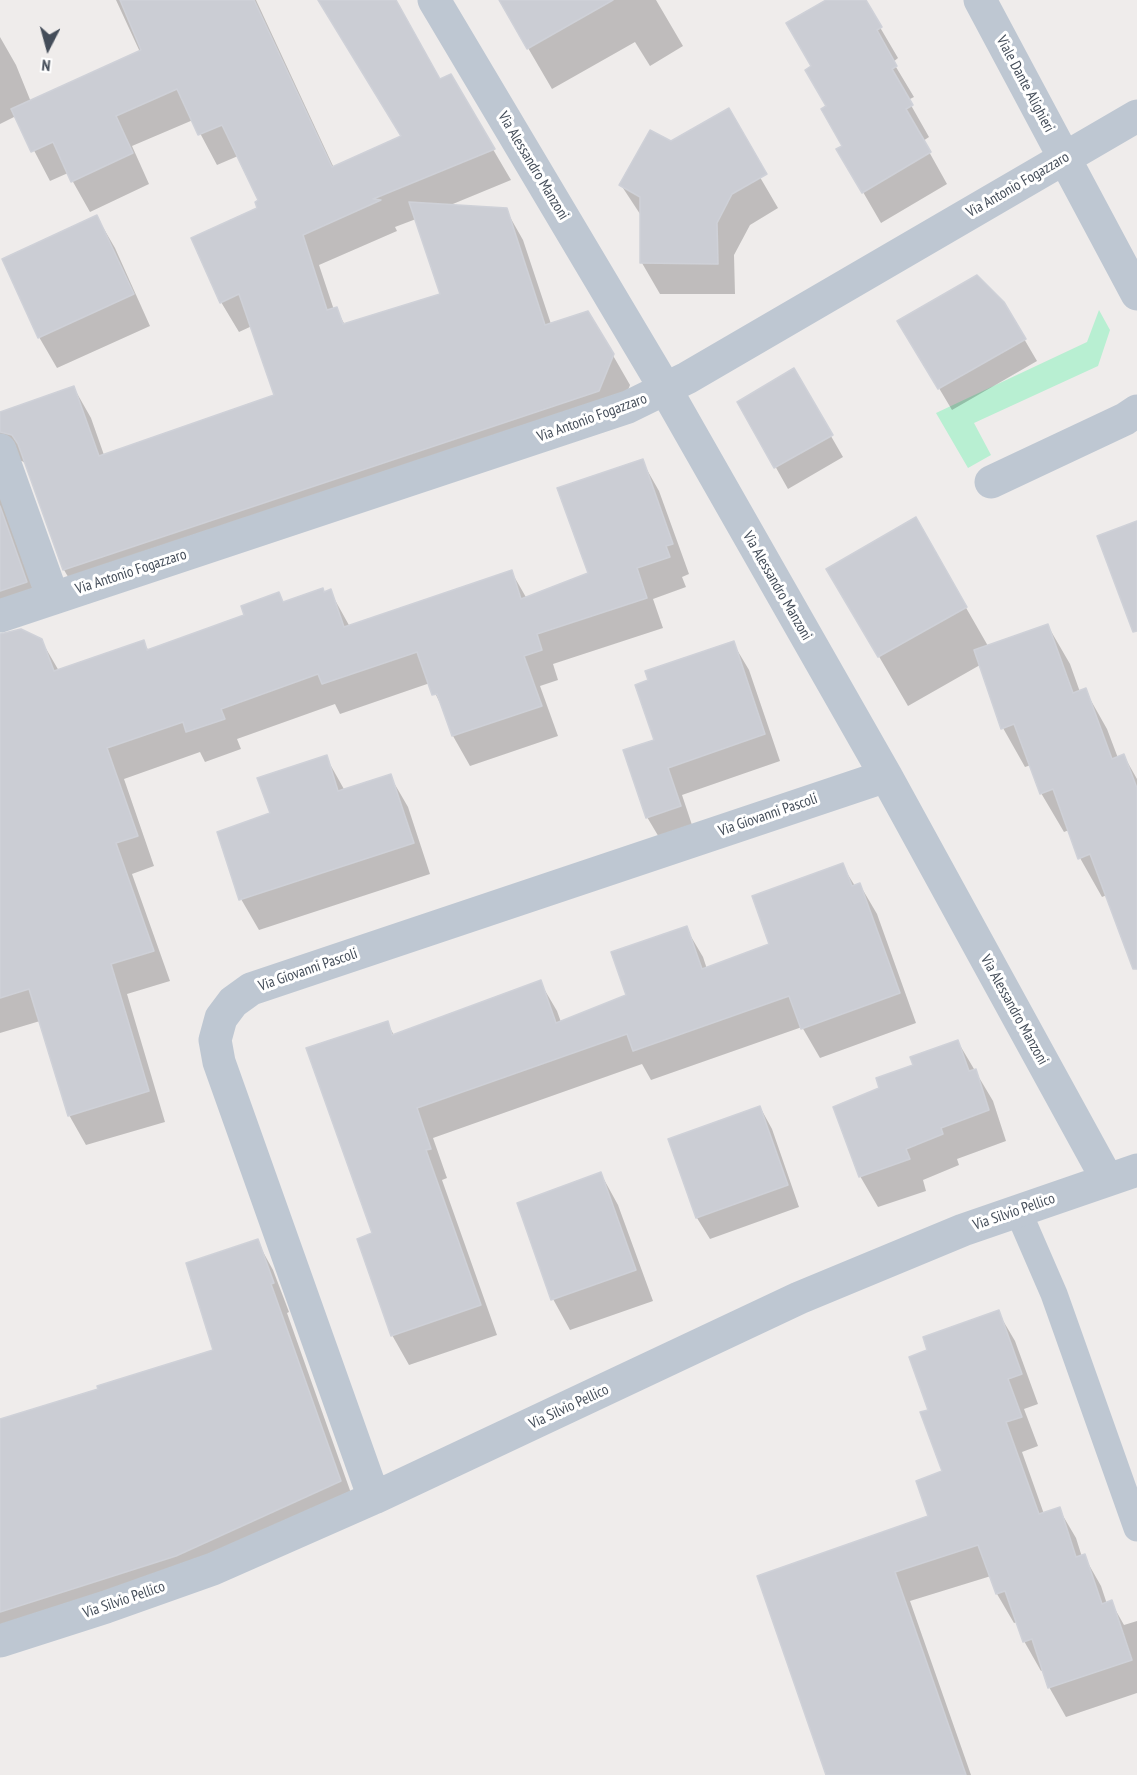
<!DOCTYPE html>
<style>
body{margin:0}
#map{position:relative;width:1137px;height:1775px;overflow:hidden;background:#efeceb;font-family:"PT Sans Narrow",sans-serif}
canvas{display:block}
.north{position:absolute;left:18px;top:18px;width:60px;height:60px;-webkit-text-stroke:4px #fff;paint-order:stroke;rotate:186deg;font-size:16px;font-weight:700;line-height:24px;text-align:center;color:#444d59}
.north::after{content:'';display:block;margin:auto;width:21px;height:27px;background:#444d59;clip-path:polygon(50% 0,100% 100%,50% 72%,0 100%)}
</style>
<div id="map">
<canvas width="1137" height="1775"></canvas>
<div class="north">N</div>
</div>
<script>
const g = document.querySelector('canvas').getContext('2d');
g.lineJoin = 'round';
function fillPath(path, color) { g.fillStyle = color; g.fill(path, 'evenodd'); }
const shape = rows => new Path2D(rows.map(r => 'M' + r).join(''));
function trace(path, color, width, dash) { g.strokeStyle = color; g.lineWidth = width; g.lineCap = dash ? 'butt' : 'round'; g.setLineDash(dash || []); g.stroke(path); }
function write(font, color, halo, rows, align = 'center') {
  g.font = font + ' "PT Sans Narrow",sans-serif'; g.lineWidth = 6; g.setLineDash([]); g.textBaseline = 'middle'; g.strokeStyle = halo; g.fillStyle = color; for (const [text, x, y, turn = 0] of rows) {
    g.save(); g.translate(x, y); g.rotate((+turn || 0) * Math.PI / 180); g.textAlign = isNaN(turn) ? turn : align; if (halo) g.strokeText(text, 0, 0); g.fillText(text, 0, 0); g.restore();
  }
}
const green = shape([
 [1099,310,1110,330,1098,366,974,423,991,455,968,468,936,413,1087,342]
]);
const shadow = shape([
 [116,0,256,0,334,168,402,137,318,0,394,0,440,81,450,76,511,180,448,206,506,210,523,240,551,324,588,312,630,385,616,421,82,600,64,570,26,464,22,461,11,462,0,473,0,423,74,388,91,418,104,455,276,396,252,326,239,332,221,302,259,209,260,201,238,156,217,165,193,120,132,146,149,184,90,212,68,173,50,181,16,116,0,124,0,37,16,65,31,102,140,52],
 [416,219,442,295,345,325,336,309,334,310,319,265,397,231,395,227],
 [500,0,656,0,683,46,650,66,635,42,552,89],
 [829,0,864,0,898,58,893,62,914,97,908,100,929,137,923,141,947,184,881,223,838,149,844,146,813,67],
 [723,114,778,208,750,225,734,255,735,294,660,294,642,263,642,217,621,185,672,143],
 [97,217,115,248,150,326,57,368,39,337],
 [1003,303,1037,361,952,410,899,321],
 [793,370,843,457,788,489,739,402],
 [642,461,659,491,689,574,682,577,686,587,653,599,663,628,553,664,558,680,540,686,558,736,470,766,453,736,446,715,430,683,340,714,335,704,237,739,241,749,205,762,200,752,124,779,154,866,132,874,170,981,127,994,165,1122,86,1145,69,1115,40,1021,0,1033,0,636,41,640,59,671,143,642,149,651,246,616,278,594,284,603,330,591,350,627,511,571,527,599,590,574],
 [0,491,45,616,0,631],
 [915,519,988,646,1048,626,1070,664,1080,692,1085,690,1107,729,1118,758,1124,756,1137,779,1137,957,1107,895,1102,897,1080,858,1069,830,1064,832,1041,793,1031,765,1025,767,1003,728,980,665,908,706,857,619],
 [733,643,749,670,780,761,682,795,695,834,663,844,647,817,655,740],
 [326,757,345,791,390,776,408,807,430,874,259,930,241,899,272,814],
 [842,865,855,886,860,885,877,914,916,1023,820,1058,802,1027,651,1080,642,1064,433,1138,447,1178,442,1180,497,1335,409,1365,392,1335,374,1234,387,1023,394,1035,540,982,557,1011,561,1022,628,996,686,928,703,957,707,969,771,945],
 [958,1042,993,1101,1006,1141,957,1159,959,1165,923,1180,926,1191,878,1207,860,1176,881,1089,915,1066],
 [760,1107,772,1129,799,1207,710,1239,697,1218],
 [601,1174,618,1205,653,1301,570,1330,553,1299],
 [257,1241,273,1270,289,1312,287,1313,357,1510,0,1648,0,1421,100,1390,215,1351],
 [998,1312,1015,1341,1038,1404,1024,1409,1038,1446,1022,1452,1044,1514,1059,1509,1076,1538,1082,1557,1084,1556,1101,1586,1107,1604,1111,1602,1124,1625,1137,1621,1137,1693,1066,1717,1049,1687,1044,1670,1041,1671,1024,1641,1017,1622,1014,1623,997,1594,991,1576,910,1601,971,1775,827,1775,758,1577,930,1517,944,1472,930,1411,929,1351]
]);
const building = shape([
 [120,0,254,0,332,167,401,136,318,0,396,0,440,79,451,74,495,149,373,199,381,200,303,235,327,310,337,307,343,324,440,294,409,202,507,208,545,325,588,311,614,354,599,391,63,570,18,444,12,435,0,432,0,412,74,386,99,456,274,395,239,294,220,303,191,238,257,208,255,202,258,200,222,125,198,135,177,89,116,116,133,153,71,182,53,142,31,152,11,109,141,50,120,0],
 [499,0,613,0,527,49,499,0],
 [826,0,866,0,882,27,877,30,897,66,892,69,913,105,906,109,931,152,862,193,836,149,842,146,821,109,826,106,805,70,811,66,786,23,826,0],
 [729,108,767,174,732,194,717,223,718,264,640,263,640,197,619,185,650,130,671,141,729,108],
 [97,215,134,294,38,338,2,259,97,215],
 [977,275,1004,302,1026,339,938,389,897,321,977,275],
 [794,368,833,435,774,468,737,402,794,368],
 [643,459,673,544,666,546,670,557,637,568,647,598,537,634,542,650,524,656,542,706,452,736,437,694,432,695,417,652,322,684,318,674,221,709,225,719,186,732,183,722,107,748,138,836,116,843,154,951,111,964,149,1091,68,1116,29,989,0,998,0,634,21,629,42,639,54,671,144,640,147,650,244,615,241,606,279,592,283,602,323,588,324,592,331,589,344,627,512,570,521,599,588,573,557,488,643,459],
 [0,506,27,582,0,591,0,506],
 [916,517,967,607,878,657,826,569,916,517],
 [1137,521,1137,631,1133,632,1097,536,1137,521],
 [1048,624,1073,693,1086,688,1112,759,1124,754,1137,788,1137,969,1133,969,1090,854,1078,859,1053,789,1040,794,1014,724,1001,729,974,650,1048,624],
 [734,641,765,734,668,768,681,806,646,818,623,750,654,740,635,685,648,680,645,671,734,641],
 [327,755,338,791,391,774,414,843,239,900,217,832,270,813,257,778,327,755],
 [843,863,852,886,860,883,900,993,801,1029,789,996,633,1051,627,1034,417,1108,431,1149,426,1150,481,1305,391,1336,357,1239,372,1233,306,1048,388,1021,392,1035,541,980,556,1023,626,995,611,952,687,926,702,969,769,944,752,896,843,863],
 [958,1040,969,1071,976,1069,989,1110,941,1128,943,1134,906,1149,910,1159,859,1177,833,1107,879,1088,876,1078,913,1065,910,1057,958,1040],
 [760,1106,788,1185,696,1218,668,1139,760,1106],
 [601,1172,636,1270,551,1300,517,1203,601,1172],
 [258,1239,274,1283,271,1284,341,1481,176,1556,0,1612,0,1419,98,1389,97,1386,213,1350,186,1263,258,1239],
 [999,1310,1022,1374,1008,1379,1022,1417,1006,1422,1039,1514,1060,1507,1076,1557,1085,1554,1102,1604,1112,1600,1132,1660,1048,1688,1032,1639,1023,1642,1005,1591,996,1594,978,1545,895,1572,966,1775,826,1775,757,1576,928,1516,916,1481,942,1471,920,1412,928,1410,909,1357,927,1350,923,1337,999,1310]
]);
const service = shape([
 [1018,1211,1054,1294,1137,1528]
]);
const minor = shape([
 [434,0,666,390,886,776,1107,1179],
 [980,0,1137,294],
 [0,450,53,598],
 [991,482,1125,419,1137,411],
 [0,616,628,407,687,378,1137,116],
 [374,1498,219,1062,215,1040,221,1018,233,1002,251,989,886,776],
 [0,1641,106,1607,213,1569,374,1498,799,1298,963,1230,1137,1170]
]);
const streetNames = [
 ["Viale Dante Alighieri",1025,84,62],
 ["Via Alessandro Manzoni",533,166,59],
 ["Via Antonio Fogazzaro",1018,185,-30],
 ["Via Antonio Fogazzaro",592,418,-20],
 ["Via Antonio Fogazzaro",131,572,-18],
 ["Via Alessandro Manzoni",777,586,60],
 ["Via Giovanni Pascoli",768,815,-19],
 ["Via Giovanni Pascoli",308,970,-19],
 ["Via Alessandro Manzoni",1014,1010,61],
 ["Via Silvio Pellico",1014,1212,-19],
 ["Via Silvio Pellico",569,1407,-25],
 ["Via Silvio Pellico",124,1600,-19]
];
fillPath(green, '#b8efd2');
fillPath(shadow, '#0003');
fillPath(building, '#cbcdd4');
trace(building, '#cfd1d8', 1.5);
trace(service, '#bec7d2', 27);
trace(minor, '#bec7d2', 33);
write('15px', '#444d59', '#fff', streetNames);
</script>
